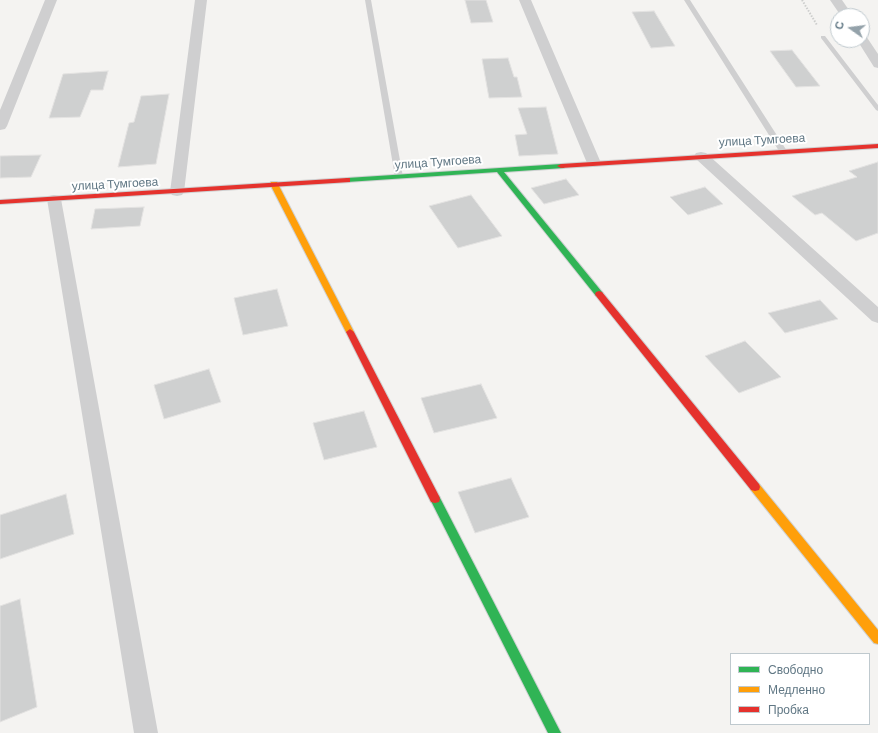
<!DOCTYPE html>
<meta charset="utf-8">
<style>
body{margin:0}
#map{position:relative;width:878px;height:733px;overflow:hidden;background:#f4f3f1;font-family:Barlow,sans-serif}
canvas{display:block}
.legend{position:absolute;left:730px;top:653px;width:140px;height:72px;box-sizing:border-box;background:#fff;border:1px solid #bfc9ce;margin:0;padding:5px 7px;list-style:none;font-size:12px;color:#607784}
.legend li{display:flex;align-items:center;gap:8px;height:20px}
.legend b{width:20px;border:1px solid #bfc9ce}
.north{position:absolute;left:830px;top:8px;width:40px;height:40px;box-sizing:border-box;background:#fff;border:1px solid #bfc9ce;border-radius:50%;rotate:284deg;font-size:11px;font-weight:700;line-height:16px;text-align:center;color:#607784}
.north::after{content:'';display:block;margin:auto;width:14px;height:18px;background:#94a2aa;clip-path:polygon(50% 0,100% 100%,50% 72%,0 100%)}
</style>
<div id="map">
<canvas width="878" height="733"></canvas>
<ul class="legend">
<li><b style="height:5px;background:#30b455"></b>Свободно</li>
<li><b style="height:5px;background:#ff9f0a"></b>Медленно</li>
<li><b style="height:5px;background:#e5322d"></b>Пробка</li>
</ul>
<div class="north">С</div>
</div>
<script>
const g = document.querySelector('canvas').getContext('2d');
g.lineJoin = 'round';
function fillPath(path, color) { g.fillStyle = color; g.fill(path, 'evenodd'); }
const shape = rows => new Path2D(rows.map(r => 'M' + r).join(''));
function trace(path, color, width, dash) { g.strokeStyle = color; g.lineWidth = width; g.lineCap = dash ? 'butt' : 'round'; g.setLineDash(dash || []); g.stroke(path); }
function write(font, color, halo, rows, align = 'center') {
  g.font = font + ' Barlow,sans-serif'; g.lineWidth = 4; g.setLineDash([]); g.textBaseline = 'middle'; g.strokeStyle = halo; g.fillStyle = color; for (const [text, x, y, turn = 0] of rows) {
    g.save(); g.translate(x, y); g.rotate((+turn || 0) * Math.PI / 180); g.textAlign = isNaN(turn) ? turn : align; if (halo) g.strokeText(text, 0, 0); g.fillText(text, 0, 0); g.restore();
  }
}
const building = shape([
 [465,0,486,0,493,22,471,23,465,0],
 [654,11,675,46,651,48,632,12,654,11],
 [792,50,820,86,796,87,770,51,792,50],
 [508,58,514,77,517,77,522,97,489,98,482,59,508,58],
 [108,71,103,90,91,90,80,117,49,118,63,74,108,71],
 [169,94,156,164,118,167,129,123,134,122,141,96,169,94],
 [546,107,558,154,519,156,515,135,527,134,518,108,546,107],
 [41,155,31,177,0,178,0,156,41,155],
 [878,162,878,233,856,241,822,213,815,215,792,196,857,177,849,171,878,162],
 [566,179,579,195,544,204,531,188,566,179],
 [705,187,723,204,688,215,670,197,705,187],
 [471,195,502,236,458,248,429,206,471,195],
 [144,207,140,226,91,229,95,209,144,207],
 [277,289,288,326,243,335,234,298,277,289],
 [820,300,838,319,785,333,768,313,820,300],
 [745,341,781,377,739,393,705,356,745,341],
 [209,369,221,402,164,419,154,385,209,369],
 [481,384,497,418,434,433,421,398,481,384],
 [364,411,377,447,324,460,313,423,364,411],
 [511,478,529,517,475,533,458,492,511,478],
 [66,494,74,534,0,559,0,515,66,494],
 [20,599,37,707,0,722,0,606,20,599]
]);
const path = shape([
 [802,0,817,25]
]);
const lane = shape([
 [365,0,371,0,403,177,399,179,395,177,365,0],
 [684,0,690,0,787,151,785,152,781,152,779,151,684,0],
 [821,36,825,36,878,105,878,111,876,110,821,38,821,36]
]);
const street = shape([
 [45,0,57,0,7,126,5,129,0,130,0,110,45,0],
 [195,0,207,0,184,192,182,195,177,196,172,195,170,192,195,0],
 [519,0,531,0,601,163,599,166,594,167,589,166,587,163,519,0],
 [830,0,842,0,853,16,841,16,830,0],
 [862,35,866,36,878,54,878,68,874,67,857,40,862,40,862,35],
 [701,152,706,153,878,307,878,323,872,321,696,159,694,156,696,153,701,152],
 [54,195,59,196,61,199,158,733,134,733,47,199,49,196,54,195]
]);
const fast = shape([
 [561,164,565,166,564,168,504,172,602,292,603,294,602,296,596,296,497,172,347,182,343,180,347,178,561,164],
 [435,495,439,496,561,733,548,733,430,499,431,496,435,495]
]);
const slow = shape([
 [271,182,277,182,278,184,354,332,353,334,350,335,346,332,270,184,271,182],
 [755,483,759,484,878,630,878,644,874,643,751,490,750,487,751,484,755,483]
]);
const jam = shape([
 [878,144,878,148,561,168,557,166,561,164,878,144],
 [347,178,350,178,350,182,0,204,0,200,347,178],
 [599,291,602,292,759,484,760,487,759,490,755,491,751,490,596,296,595,294,596,292,599,291],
 [350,329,354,332,439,496,440,499,439,502,435,503,431,502,346,332,350,329]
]);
const streetNames = [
 ["улица Тумгоева",762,140,-3],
 ["улица Тумгоева",438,162,-4],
 ["улица Тумгоева",115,184,-3]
];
fillPath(building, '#cfd0d0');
trace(building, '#e3e2e1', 1);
trace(fast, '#cfd1d2', 2);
trace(slow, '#cfd1d2', 2);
trace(jam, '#cfd1d2', 2);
trace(path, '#cccdcc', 2, [1.5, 1.5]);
fillPath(lane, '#cfcfd0');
fillPath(street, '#cfcfd0');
fillPath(fast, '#30b455');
fillPath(slow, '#ff9f0a');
fillPath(jam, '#e5322d');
write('12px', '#607784', '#fff', streetNames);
</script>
